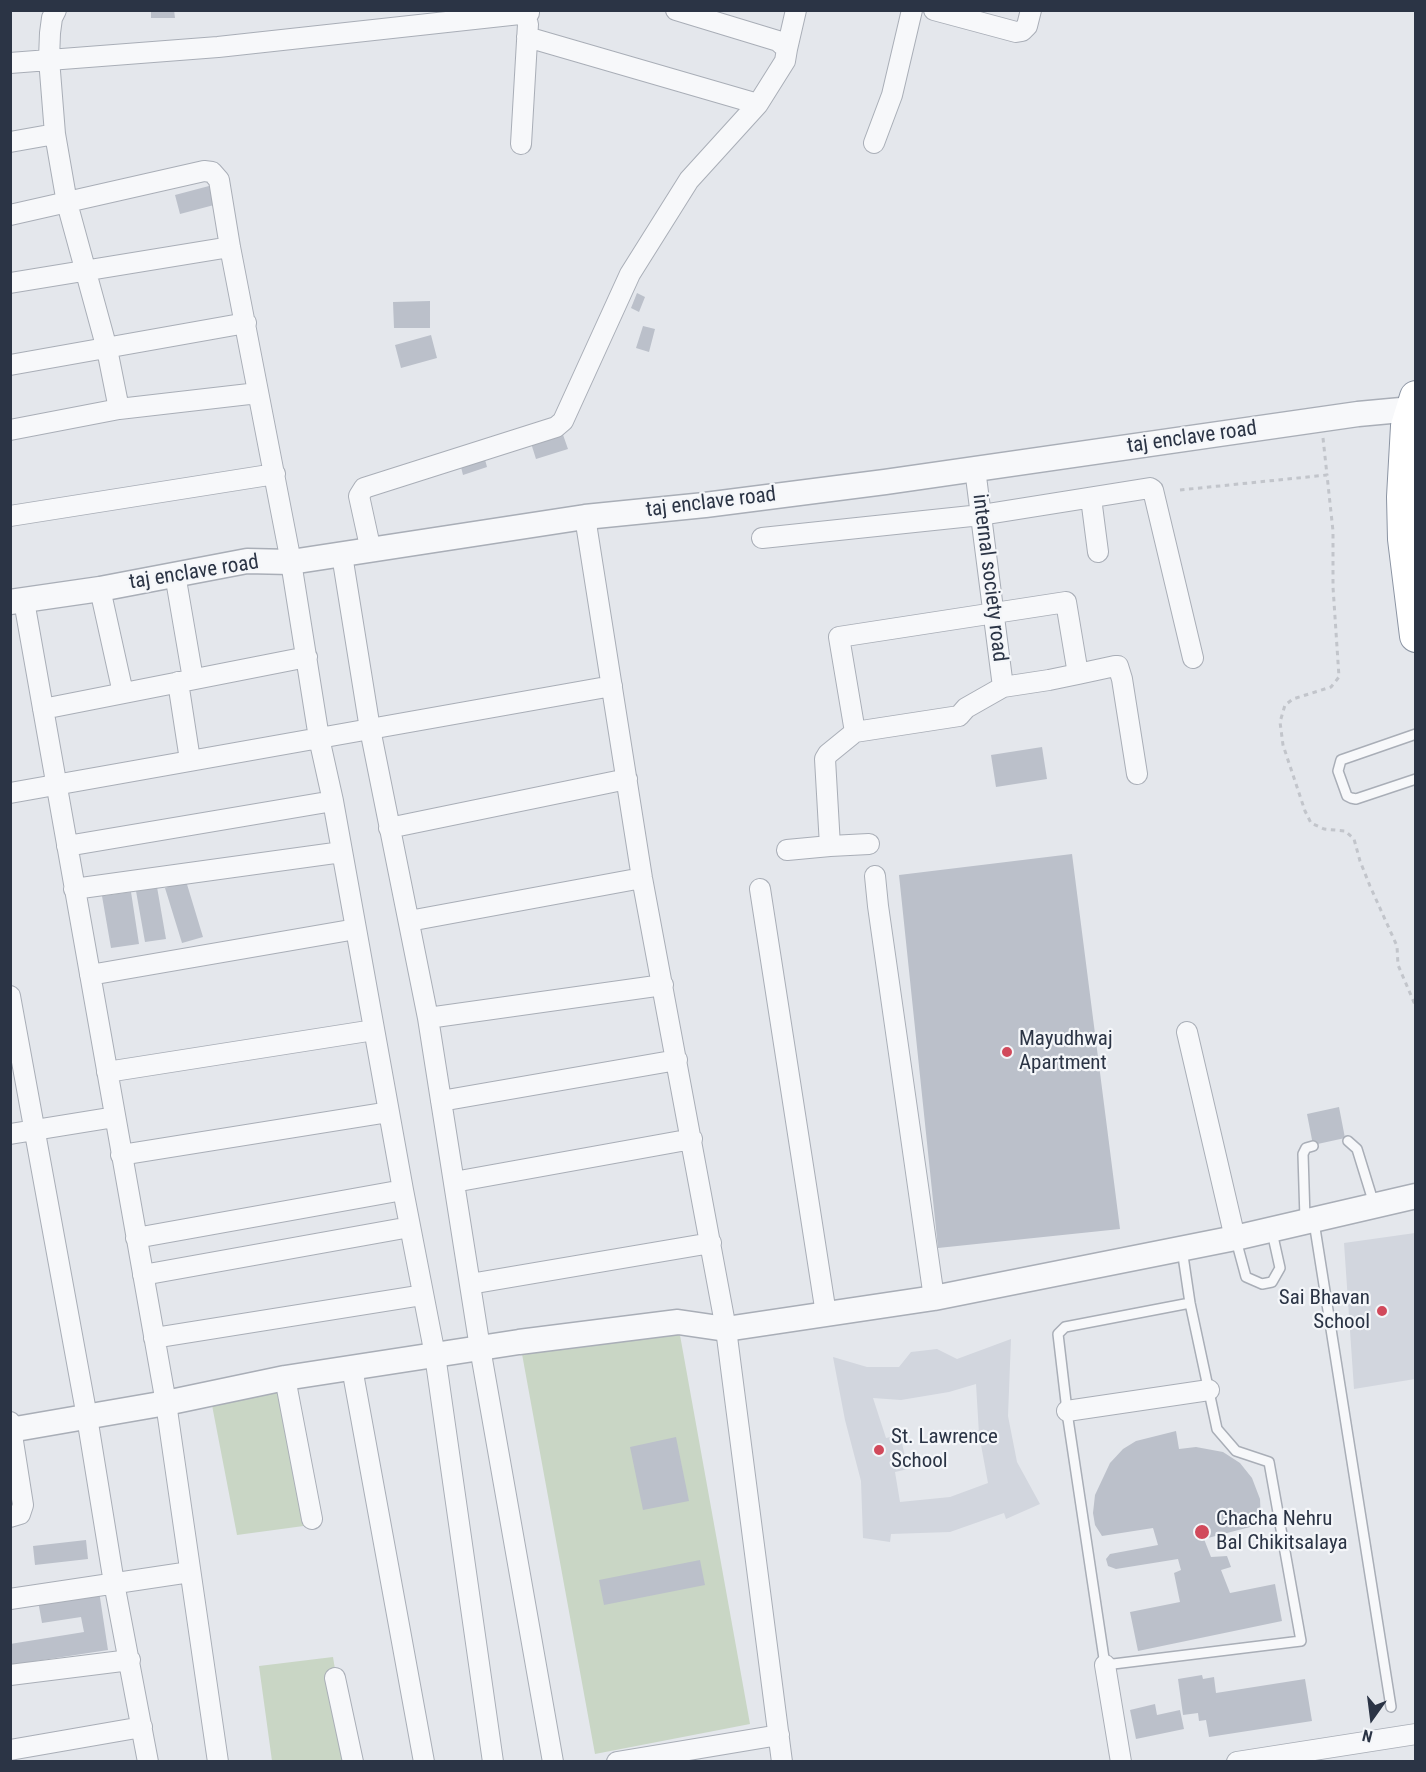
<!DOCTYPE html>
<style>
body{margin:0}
#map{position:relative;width:1426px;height:1772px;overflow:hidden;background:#e4e7ec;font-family:"Roboto Condensed",sans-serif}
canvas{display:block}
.frame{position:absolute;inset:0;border:12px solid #2b3445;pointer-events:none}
.north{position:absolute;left:1342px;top:1688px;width:60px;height:60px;-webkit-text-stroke:4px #f4f6f9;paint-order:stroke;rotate:194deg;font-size:16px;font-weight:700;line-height:24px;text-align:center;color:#2b3445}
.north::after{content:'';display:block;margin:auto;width:21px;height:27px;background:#2b3445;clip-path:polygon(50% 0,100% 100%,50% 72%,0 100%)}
</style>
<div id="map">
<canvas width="1426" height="1772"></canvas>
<div class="frame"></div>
<div class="north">N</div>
</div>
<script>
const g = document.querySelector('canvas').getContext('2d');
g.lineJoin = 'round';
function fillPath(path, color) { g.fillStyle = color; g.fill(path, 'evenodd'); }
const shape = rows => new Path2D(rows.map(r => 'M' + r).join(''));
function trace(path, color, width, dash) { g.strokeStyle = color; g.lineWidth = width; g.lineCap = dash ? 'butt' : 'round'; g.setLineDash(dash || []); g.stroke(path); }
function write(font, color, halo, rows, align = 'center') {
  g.font = font + ' "Roboto Condensed",sans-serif'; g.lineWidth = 4.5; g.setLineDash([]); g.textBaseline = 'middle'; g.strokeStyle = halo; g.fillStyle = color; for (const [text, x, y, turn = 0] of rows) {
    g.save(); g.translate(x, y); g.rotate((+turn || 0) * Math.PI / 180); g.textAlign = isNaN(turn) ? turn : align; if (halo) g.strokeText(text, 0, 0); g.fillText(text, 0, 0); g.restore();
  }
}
const built = shape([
 [1415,1233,1415,1379,1354,1389,1344,1243],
 [1011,1339,1008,1416,1017,1462,1040,1504,1006,1519,1004,1513,950,1532,891,1534,890,1542,863,1538,861,1481,845,1420,833,1357,867,1367,899,1367,911,1352,937,1349,957,1359],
 [976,1384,979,1434,988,1483,950,1497,900,1502,895,1472,908,1469,900,1435,886,1438,873,1398,901,1400,949,1392]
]);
const green = shape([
 [678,1324,750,1724,595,1754,520,1343],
 [286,1387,311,1525,237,1535,211,1400],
 [333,1657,350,1761,272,1761,259,1666]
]);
const building = shape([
 [151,10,174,10,175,18,151,18],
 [209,186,214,205,180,214,175,195],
 [637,293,645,297,639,312,631,308],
 [430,301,430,328,394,328,393,302],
 [643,326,655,329,649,352,636,348],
 [431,335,437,358,401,368,395,345],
 [561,429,568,449,536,459,530,440],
 [483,452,487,467,463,475,459,459],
 [1042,747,1047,779,996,787,991,755],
 [1072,854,1120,1229,938,1248,899,875],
 [186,881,203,937,182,943,165,888],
 [157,887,166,939,145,942,136,891],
 [131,892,139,944,111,948,102,896],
 [1339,1107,1345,1138,1313,1145,1307,1114],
 [1176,1431,1179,1449,1196,1447,1223,1452,1240,1463,1252,1478,1260,1499,1261,1520,1250,1527,1204,1539,1211,1557,1227,1556,1231,1567,1221,1570,1230,1593,1275,1584,1282,1621,1138,1651,1130,1612,1180,1602,1174,1573,1181,1570,1178,1559,1116,1569,1108,1566,1106,1559,1110,1554,1158,1545,1153,1528,1102,1536,1095,1525,1093,1513,1095,1495,1110,1463,1123,1449,1136,1441],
 [676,1437,689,1501,643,1510,630,1447],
 [86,1540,88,1559,35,1565,33,1546],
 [700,1560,705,1585,604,1605,599,1580],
 [99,1591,108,1650,10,1665,10,1644,84,1632,81,1617,42,1623,38,1601],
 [1202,1675,1203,1679,1214,1677,1216,1693,1305,1679,1312,1721,1209,1737,1206,1720,1199,1721,1198,1713,1183,1715,1178,1679],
 [1155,1704,1157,1715,1180,1710,1184,1729,1136,1739,1130,1710]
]);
const path = shape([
 [1323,438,1327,475],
 [1180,490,1327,475,1333,531,1333,587,1339,677,1331,687,1293,699,1285,705,1280,722,1283,745,1305,811,1311,823,1324,829,1345,831,1354,839,1360,861,1370,886,1397,946,1398,965,1416,1007]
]);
const service = shape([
 [1416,734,1341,760,1338,771,1347,796,1351,798,1356,799,1416,779],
 [1348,1141,1357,1149,1374,1204],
 [1305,1219,1303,1154,1306,1148,1313,1146],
 [1314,1222,1391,1707],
 [1236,1240,1246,1277,1262,1284,1272,1282,1280,1268,1272,1232],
 [1182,1249,1190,1303,1217,1429,1236,1451,1269,1462,1301,1641,1105,1665,1068,1419,1058,1334,1065,1327,1190,1303]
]);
const minor = shape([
 [56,10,52,18,50,33,49,59,55,134,67,203,107,349,119,409],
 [934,10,1016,32,1022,31,1027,26,1031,10],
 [527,37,758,104],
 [787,49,796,10],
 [10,63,218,47,529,13],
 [10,142,55,134],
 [874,143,892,95,912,10],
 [521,144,528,24],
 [10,215,204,171,212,172,219,180,230,247,291,562,319,738,333,801,403,1190,435,1355,493,1762],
 [10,283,230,247],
 [10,365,246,323],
 [10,430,119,409,258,393],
 [975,469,1003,687],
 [1091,498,1098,552],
 [10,516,275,474],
 [585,517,642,878,726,1329,782,1762],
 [762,538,981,515,1150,488,1153,490,1193,658],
 [371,551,359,496,364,488,556,427,563,421,630,274,689,180,758,104,785,61,787,49,778,41,676,10],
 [342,555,370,729,428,1018,480,1348,553,1762],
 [175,574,193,679],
 [100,589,123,693],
 [24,601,166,1403,218,1762],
 [1078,674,1066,602,839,637,855,732,959,716,966,708,1003,687,1049,680,1078,674,1115,666,1118,666,1122,679,1137,774],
 [178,682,190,760],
 [43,709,307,657],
 [855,732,828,754,825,759,830,846,869,844],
 [10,793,612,686],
 [389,828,627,779],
 [67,846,333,801],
 [787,850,830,846],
 [875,876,878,906,934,1298],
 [74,889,342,852],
 [760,889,826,1314],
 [409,921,642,878],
 [90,975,356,929],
 [10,996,87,1417,114,1583,148,1762],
 [428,1018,663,985],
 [1187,1032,1235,1238],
 [107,1072,374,1030],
 [441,1101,677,1060],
 [10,1134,115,1117],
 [121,1155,389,1112],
 [454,1182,692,1139],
 [136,1238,403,1190],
 [143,1275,410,1227],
 [470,1284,711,1243],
 [154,1338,423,1295],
 [352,1368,424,1762],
 [285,1378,312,1519],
 [1067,1411,1209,1390],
 [10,1422,23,1505,20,1514,10,1517],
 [10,1599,190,1572],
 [1105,1665,1121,1762],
 [10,1675,130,1660],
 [335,1678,353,1762],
 [10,1750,142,1727],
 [617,1762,779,1735],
 [1237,1762,1416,1734]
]);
const tertiary = shape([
 [10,602,100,589,247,561,291,562,585,517,705,505,885,482,1358,414,1412,409],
 [10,1430,166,1403,285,1378,519,1342,678,1322,726,1329,934,1298,1235,1238,1416,1196]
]);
const trunk = shape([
 [1416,397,1407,426,1403,497,1404,539,1416,636]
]);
const markers = [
 [1007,1052,6,"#d1495b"],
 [1382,1311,6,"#d1495b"],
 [879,1450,6,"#d1495b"],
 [1202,1532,8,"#d1495b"]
];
const streetNames = [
 ["taj enclave road",1192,438,-8],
 ["taj enclave road",711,503,-7],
 ["taj enclave road",194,573,-9],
 ["internal society road",989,578,83]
];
const poiNames = [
 ["Mayudhwaj",1019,1040],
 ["Apartment",1019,1064],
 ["Sai Bhavan",1370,1299,"right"],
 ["School",1370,1323,"right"],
 ["St. Lawrence",891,1438],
 ["School",891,1462],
 ["Chacha Nehru",1216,1520],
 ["Bal Chikitsalaya",1216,1544]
];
fillPath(built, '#d2d6de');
fillPath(green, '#c9d6c5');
fillPath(building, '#bbc0ca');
trace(service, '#a9aeb7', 12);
trace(minor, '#a9aeb7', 22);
trace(tertiary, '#a9aeb7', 27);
trace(trunk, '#8b94a3', 34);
trace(path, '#c2c5cb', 3, [4.5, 4.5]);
trace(service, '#f7f8fa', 9);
trace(minor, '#f7f8fa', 20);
trace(tertiary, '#f7f8fa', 24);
trace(trunk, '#fff', 32);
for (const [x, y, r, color] of markers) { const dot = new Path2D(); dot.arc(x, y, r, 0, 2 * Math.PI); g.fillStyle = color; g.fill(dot); trace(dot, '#f4f6f9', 2); }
write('21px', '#2b3445', '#f4f6f9', streetNames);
write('21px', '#2b3445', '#f4f6f9', poiNames, 'left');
</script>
